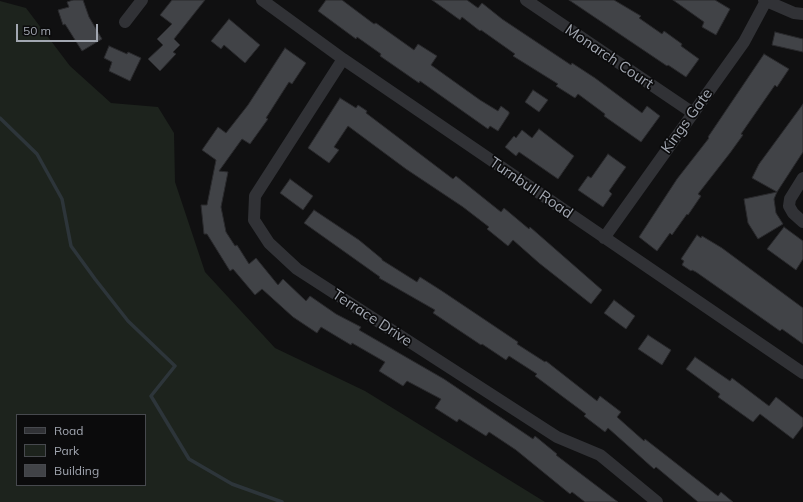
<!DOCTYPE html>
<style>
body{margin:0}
#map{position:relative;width:803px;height:502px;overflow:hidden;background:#101011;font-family:Mulish,sans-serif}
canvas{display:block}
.legend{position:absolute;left:16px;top:414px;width:130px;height:72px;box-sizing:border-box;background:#0b0b0c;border:1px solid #47494e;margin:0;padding:5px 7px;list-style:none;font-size:12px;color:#a2a7b1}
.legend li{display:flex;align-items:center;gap:8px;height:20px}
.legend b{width:20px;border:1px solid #47494e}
.scale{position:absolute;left:16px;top:24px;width:82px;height:18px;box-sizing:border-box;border:2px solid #a2a7b1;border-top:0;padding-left:5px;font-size:12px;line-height:14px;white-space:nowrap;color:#a2a7b1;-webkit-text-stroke:3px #0b0b0c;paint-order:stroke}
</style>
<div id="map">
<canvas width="803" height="502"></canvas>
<ul class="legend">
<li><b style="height:5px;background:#313236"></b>Road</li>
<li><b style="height:11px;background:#1d231d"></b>Park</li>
<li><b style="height:11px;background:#414347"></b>Building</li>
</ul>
<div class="scale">50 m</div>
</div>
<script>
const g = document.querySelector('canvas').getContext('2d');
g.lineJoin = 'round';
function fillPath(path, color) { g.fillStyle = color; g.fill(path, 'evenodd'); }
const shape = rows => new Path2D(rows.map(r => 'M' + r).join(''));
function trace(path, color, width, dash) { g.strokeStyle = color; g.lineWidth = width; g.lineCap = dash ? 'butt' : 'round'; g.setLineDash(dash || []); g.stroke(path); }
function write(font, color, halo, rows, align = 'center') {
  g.font = font + ' Mulish,sans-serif'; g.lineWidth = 3.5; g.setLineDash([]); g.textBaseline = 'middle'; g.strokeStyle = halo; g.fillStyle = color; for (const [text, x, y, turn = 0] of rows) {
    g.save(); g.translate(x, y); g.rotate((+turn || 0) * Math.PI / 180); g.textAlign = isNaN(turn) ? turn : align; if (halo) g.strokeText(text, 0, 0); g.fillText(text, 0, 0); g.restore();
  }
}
const green = shape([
 [0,1,26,8,70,66,111,103,158,107,174,133,175,182,205,272,275,348,365,391,545,502,0,502],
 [17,415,145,415,145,485,17,485]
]);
const stream = shape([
 [0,118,37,154,62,199,71,246,95,279,128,321,175,366,151,396,189,459,232,484,282,502]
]);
const building = shape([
 [73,0,83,0,89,17,102,39,82,51,65,24,63,25,58,10,69,7,67,2,73,0],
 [172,0,205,0,174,39,180,45,173,52,176,54,160,71,148,59,163,45,157,39,172,24,160,15,172,0],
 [326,0,342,0,374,24,376,23,414,50,418,44,437,56,431,65,480,100,498,111,501,106,509,112,509,114,498,131,490,126,488,129,420,81,419,83,380,56,381,54,357,37,356,39,318,11,326,0],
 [432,0,467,0,478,8,482,3,502,19,571,65,572,63,595,78,642,113,647,106,660,116,641,142,604,116,605,114,578,94,575,98,556,86,558,84,513,56,515,54,481,30,480,31,462,17,460,20,432,0],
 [569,0,614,0,641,16,639,18,662,34,664,31,682,44,681,46,699,59,686,77,668,65,667,66,569,0],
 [673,0,715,0,730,9,716,35,702,27,704,22,673,0],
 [229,19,260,45,245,63,224,45,221,49,211,41,229,19],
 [775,32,803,39,803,52,772,45,775,32],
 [109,46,127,54,128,52,141,58,130,81,109,71,112,62,104,58,109,46],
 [285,48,306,63,292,84,289,82,266,118,268,119,250,144,242,139,219,171,228,172,221,207,226,232,235,246,237,245,249,264,256,258,278,285,283,279,306,301,310,296,336,314,361,327,359,330,444,379,533,439,535,436,557,454,556,455,618,502,585,502,572,492,570,494,516,450,489,432,486,436,459,419,457,422,435,408,441,399,407,381,403,386,379,371,385,362,352,343,351,345,321,327,317,333,293,317,262,289,255,295,233,269,230,271,207,234,204,234,201,205,207,205,216,160,202,150,218,127,226,133,248,105,285,48],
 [764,54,789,69,777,87,775,85,741,134,743,135,730,153,698,194,701,196,688,215,687,214,672,235,670,233,657,251,639,237,677,179,709,138,708,137,764,54],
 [533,90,548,100,539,112,525,102,533,90],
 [340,98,356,108,358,105,367,111,366,113,453,179,456,176,501,212,504,208,529,229,530,227,602,290,591,304,539,263,513,240,508,246,487,229,489,227,463,207,406,169,348,126,334,147,339,150,329,163,308,148,340,98],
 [803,104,803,152,777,192,752,178,759,164,803,104],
 [539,129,574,156,558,179,519,152,516,156,505,147,514,136,516,138,522,130,532,138,539,129],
 [608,154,626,167,609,191,612,194,603,207,578,190,588,176,591,178,608,154],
 [290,179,313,196,303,210,280,193,290,179],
 [777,192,774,199,776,213,783,224,758,239,748,223,744,199,777,192],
 [314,210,359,240,382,259,382,260,417,282,420,277,442,291,518,342,517,344,545,362,546,361,597,401,600,396,621,412,617,417,644,441,645,439,718,496,721,492,733,502,698,502,656,467,654,469,635,452,608,428,605,432,584,416,586,414,535,376,537,374,509,356,506,360,482,344,481,345,433,313,435,310,379,278,380,277,304,223,314,210],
 [784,227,803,241,803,259,796,270,767,249,784,227],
 [697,235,701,238,702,236,722,248,803,308,803,344,782,329,780,331,696,272,692,270,691,271,682,265,684,261,681,259,697,235],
 [614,300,635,316,626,329,604,313,614,300],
 [648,335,671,350,662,365,638,349,648,335],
 [695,357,730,381,732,378,769,406,776,397,803,418,803,426,793,439,760,414,753,422,718,397,720,394,686,369,695,357]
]);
const minor = shape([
 [262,0,343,59,803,373],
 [526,0,693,113],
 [764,0,794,13,803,14],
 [125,22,142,0],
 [343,59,255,196,254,220,269,243,297,269,557,437,600,455,657,502],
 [803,178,790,199,789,206,793,213,803,222],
 [604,238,744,42,766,1]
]);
const streetNames = [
 ["Monarch Court",609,57,34],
 ["Kings Gate",687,121,-54],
 ["Turnbull Road",531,188,34],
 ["Terrace Drive",372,318,33]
];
fillPath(green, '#1d231d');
trace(stream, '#2d353a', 3.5);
fillPath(building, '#414347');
trace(building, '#2a2a2d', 1);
trace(minor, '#313236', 12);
write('15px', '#a2a7b1', '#0b0b0c', streetNames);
</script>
